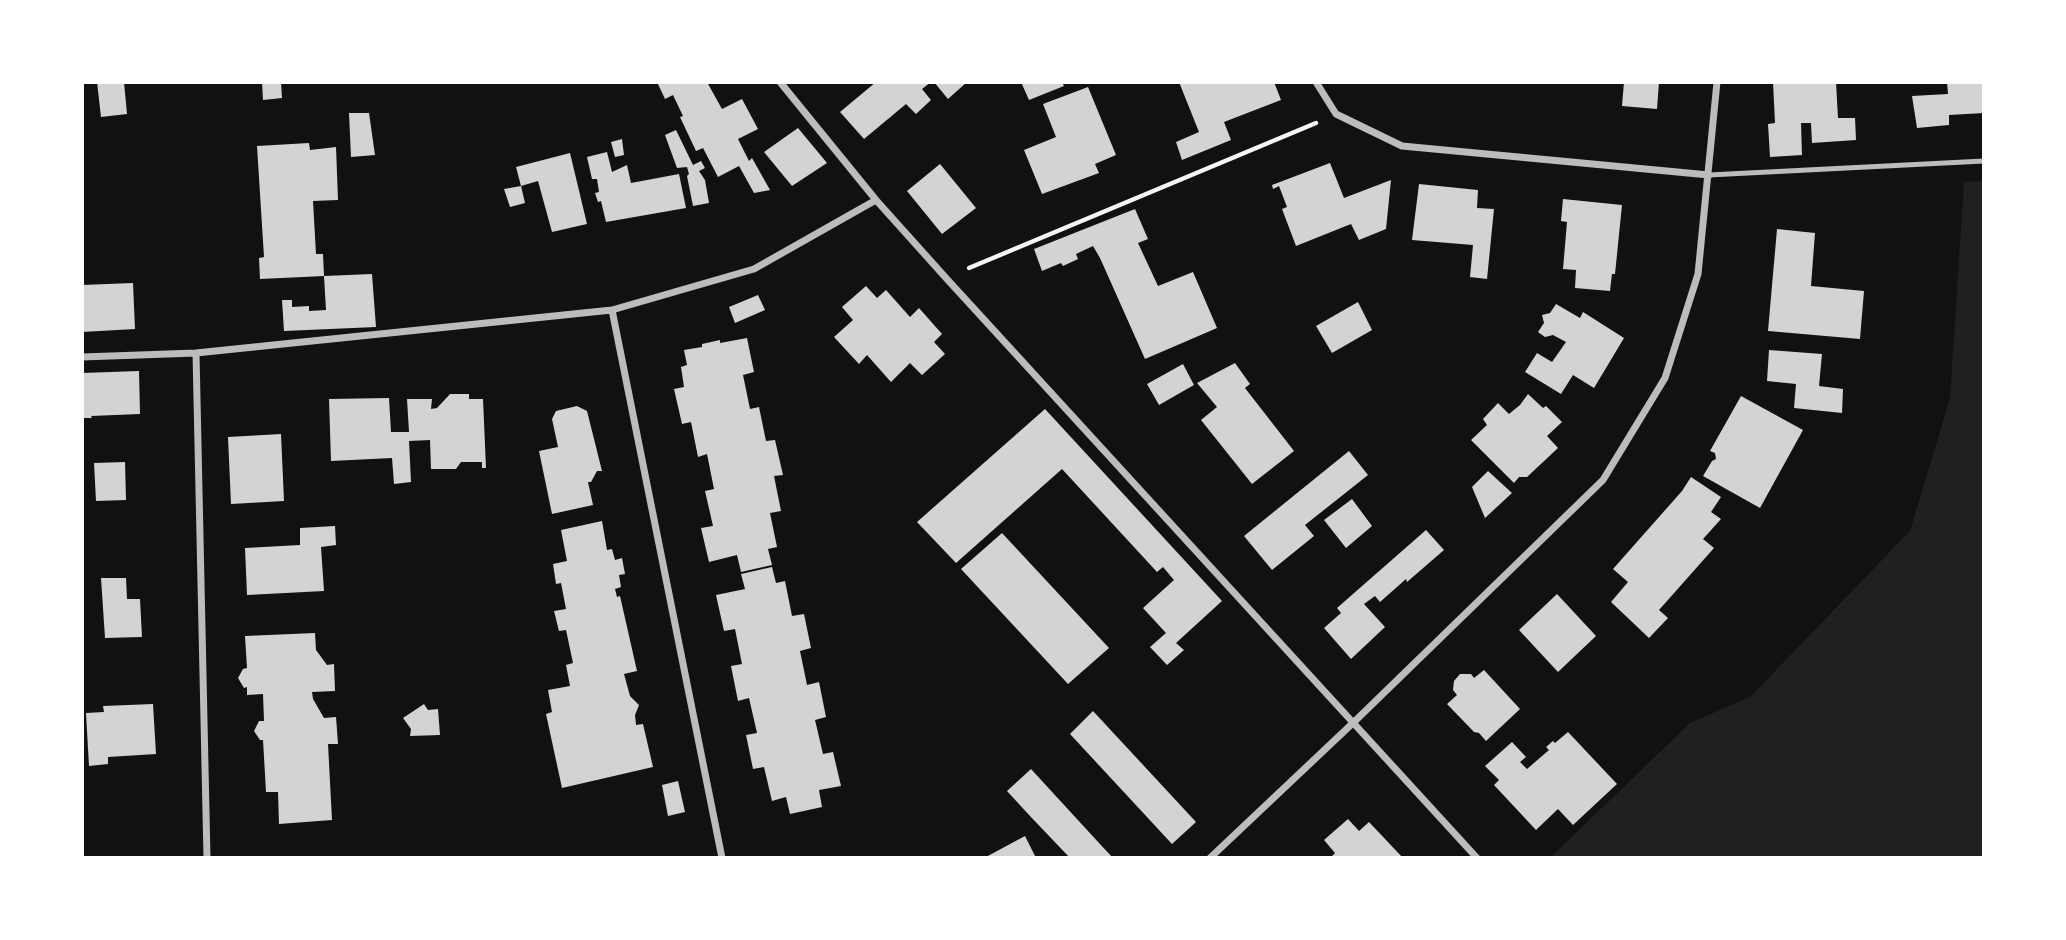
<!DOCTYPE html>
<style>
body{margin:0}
#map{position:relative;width:2066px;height:940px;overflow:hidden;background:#111;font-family:"Fira Sans",sans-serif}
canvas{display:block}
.frame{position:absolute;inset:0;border:84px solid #fff;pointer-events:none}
</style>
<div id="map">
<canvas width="2066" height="940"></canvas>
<div class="frame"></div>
</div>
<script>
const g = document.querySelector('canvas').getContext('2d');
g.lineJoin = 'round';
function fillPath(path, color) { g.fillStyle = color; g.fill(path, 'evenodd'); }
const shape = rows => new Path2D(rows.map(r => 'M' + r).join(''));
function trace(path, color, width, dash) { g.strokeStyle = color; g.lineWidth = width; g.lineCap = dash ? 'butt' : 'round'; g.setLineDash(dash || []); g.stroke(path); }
const green = shape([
 [1984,181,1984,858,1550,858,1690,723,1750,697,1910,531,1950,398,1964,182]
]);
const building = shape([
 [97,82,124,82,127,114,101,117],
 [262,82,281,82,282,98,263,100],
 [657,82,707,82,722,109,742,99,758,129,738,139,749,161,752,158,770,190,754,193,739,166,718,177,703,148,696,151,680,117,683,116,673,95,665,99],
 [876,82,931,82,922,89,931,100,916,114,906,104,864,139,840,112],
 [934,82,967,82,948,99],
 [1021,82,1062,82,1064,86,1029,100],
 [1179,82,1274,82,1281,100,1224,122,1231,140,1182,160,1176,142,1199,132],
 [1624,82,1659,82,1657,109,1622,106],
 [1773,82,1836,82,1838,118,1855,118,1856,140,1812,143,1811,123,1801,123,1802,155,1770,157,1768,124,1775,123],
 [1947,82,1984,82,1984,113,1949,115,1949,125,1917,128,1912,96,1948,94],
 [1088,87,1116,155,1095,164,1099,173,1042,194,1024,150,1056,137,1043,104],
 [349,113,369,113,375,155,351,157],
 [798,128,827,163,792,186,764,152],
 [676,130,693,165,701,161,705,168,699,171,705,180,709,203,693,206,687,176,689,174,687,167,677,168,665,135],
 [622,139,624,155,615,157,611,142],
 [309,143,310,150,336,147,338,200,313,201,316,254,323,254,324,276,372,274,376,327,284,331,282,300,292,300,292,307,309,306,309,311,326,310,324,276,260,279,259,258,264,257,257,146],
 [607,152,612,172,627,165,631,183,679,174,686,208,606,222,601,201,598,202,595,193,599,192,597,179,592,179,587,157],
 [570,153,587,224,552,232,538,181,521,186,516,167],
 [1330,163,1344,198,1391,180,1386,229,1359,240,1351,224,1296,246,1282,209,1287,207,1279,186,1273,189,1272,185],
 [940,164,976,208,942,234,907,191],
 [1419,184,1478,190,1477,208,1494,209,1487,279,1470,277,1473,245,1412,240],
 [521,186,525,203,510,207,504,189],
 [1563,199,1622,205,1615,274,1612,274,1610,291,1575,288,1576,270,1563,269,1567,222,1561,221],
 [1135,209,1148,239,1138,243,1158,286,1193,272,1217,328,1145,359,1100,258,1093,246,1076,254,1078,259,1063,266,1061,263,1042,271,1034,249],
 [1777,229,1815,233,1811,286,1864,291,1860,339,1768,331],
 [133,283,135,329,82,332,82,285],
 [866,286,877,298,886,290,910,317,919,308,942,334,934,342,945,354,922,375,910,363,891,382,867,355,859,364,834,337,853,320,842,307],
 [758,295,765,310,735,323,729,307],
 [1358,302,1372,330,1332,353,1316,326],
 [1556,304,1580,318,1583,312,1624,338,1594,388,1573,375,1561,394,1525,372,1537,353,1552,362,1566,342,1553,335,1545,337,1538,332,1544,323,1542,315,1550,313],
 [747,338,754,372,743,375,750,409,759,407,766,441,775,440,783,475,774,476,781,511,770,513,777,547,768,549,772,565,741,572,737,555,709,562,701,528,713,526,705,491,714,489,707,454,698,457,691,422,682,424,674,389,684,387,681,367,687,365,684,350,702,347,702,344,720,340,720,343],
 [1769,350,1822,354,1819,386,1843,389,1842,413,1794,408,1796,384,1767,381],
 [1235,363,1250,384,1245,388,1294,451,1252,484,1201,420,1217,407,1197,383],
 [1183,364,1194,385,1159,405,1147,384],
 [139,371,140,414,91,416,92,418,82,418,82,373],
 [450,394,469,394,469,399,483,399,486,468,482,468,482,462,461,462,456,469,431,469,430,440,409,441,411,482,394,484,392,458,331,461,329,399,389,398,391,432,409,432,407,399,432,399,431,409,437,408],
 [1528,394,1543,408,1546,406,1562,422,1547,436,1558,448,1527,477,1519,477,1514,483,1471,440,1487,425,1483,419,1498,403,1509,414,1520,405],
 [1741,396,1803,430,1760,508,1703,476,1712,461,1716,459,1715,453,1710,451],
 [577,406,587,411,602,471,597,471,591,482,588,482,593,505,552,514,539,451,558,447,552,419,556,411],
 [1045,409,1222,601,1176,643,1184,650,1167,665,1150,647,1166,633,1143,608,1174,580,1163,567,1157,572,1062,469,956,563,917,522],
 [281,434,284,501,231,504,228,437],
 [1349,451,1368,475,1305,525,1314,536,1272,570,1244,536],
 [125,462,126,500,96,501,94,463],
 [1488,471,1512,493,1485,518,1472,487],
 [1691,477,1721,497,1711,512,1721,519,1703,539,1714,548,1659,610,1668,618,1649,638,1611,602,1628,582,1613,569,1682,491],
 [1352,499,1372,526,1346,548,1324,520],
 [602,521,607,550,612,549,615,560,622,558,625,574,619,575,621,587,615,589,617,597,620,596,637,671,624,674,630,696,639,705,635,715,636,725,643,724,653,767,562,788,546,714,552,712,548,690,570,686,566,665,573,663,566,630,559,631,554,611,566,609,561,583,556,584,553,564,567,561,561,530],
 [335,526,336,545,321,547,324,591,247,595,245,548,300,545,300,528],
 [1426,530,1444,550,1407,582,1406,579,1380,602,1375,596,1364,604,1385,627,1351,659,1324,628,1341,613,1337,608],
 [1002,533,1109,648,1068,684,961,569],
 [772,567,776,583,785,581,792,616,804,614,811,648,800,651,807,685,819,682,826,717,815,720,823,754,833,752,841,786,819,790,822,807,790,814,786,797,772,801,764,767,753,769,746,735,757,733,749,698,738,701,731,666,742,664,735,629,724,631,716,595,745,589,741,574],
 [101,578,126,578,127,599,140,599,142,637,105,638],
 [1557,594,1596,636,1558,672,1519,630],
 [315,633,316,650,327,665,334,664,335,691,312,692,313,699,324,718,336,717,338,744,328,744,332,820,279,824,278,792,266,792,263,740,260,740,254,731,259,721,264,721,263,694,247,695,247,687,244,688,238,678,243,669,247,668,245,636],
 [1484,670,1520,709,1486,741,1479,733,1474,732,1447,704,1457,695,1453,690,1454,681,1460,674,1471,674,1474,678],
 [153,704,156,754,108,757,108,764,89,766,86,713,104,712,103,706],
 [424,704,428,710,438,709,440,735,410,736,411,729,403,718],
 [1093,711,1196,822,1172,844,1070,734],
 [1568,732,1617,784,1573,825,1558,809,1536,830,1494,785,1499,780,1485,766,1512,742,1526,757,1520,762,1527,769,1549,750,1546,747,1553,741,1555,743],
 [1031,769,1099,843,1113,858,1070,858,1030,816,1007,791],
 [678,781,685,812,668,816,662,785],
 [1348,819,1359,831,1369,822,1403,858,1330,858,1335,853,1324,840],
 [1025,836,1036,858,984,858]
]);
const path = shape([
 [969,268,1316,123]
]);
const service = shape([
 [1709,175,1984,161]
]);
const minor = shape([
 [780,82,876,200,946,278,1477,858],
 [1316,82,1336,114,1402,146,1709,175],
 [612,310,722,858],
 [196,353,207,858],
 [82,357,196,353,612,310,754,269,876,200],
 [1210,858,1354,722,1603,480,1665,378,1698,274,1717,82]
]);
fillPath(green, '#202020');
fillPath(building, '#d3d3d3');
trace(path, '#f5f5f5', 4.5);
trace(service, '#bcbcbc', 5);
trace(minor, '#bcbcbc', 7);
</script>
